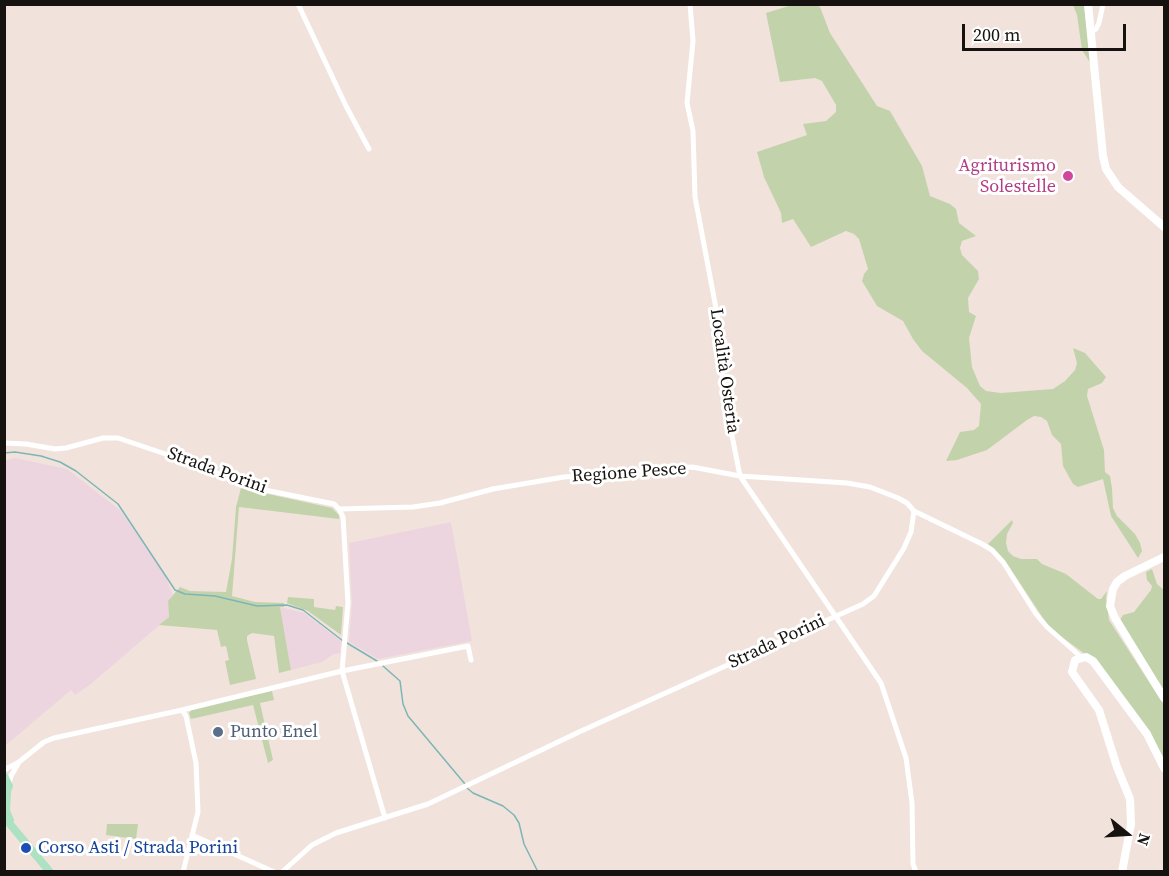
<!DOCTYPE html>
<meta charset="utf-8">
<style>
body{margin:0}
#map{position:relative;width:1169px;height:876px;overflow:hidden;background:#f1e3dc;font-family:"Source Serif 4",serif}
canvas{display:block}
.frame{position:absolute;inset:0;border:6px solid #16120f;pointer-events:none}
.north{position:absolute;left:1097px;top:804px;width:60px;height:60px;-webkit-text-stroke:4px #fff;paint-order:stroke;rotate:108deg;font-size:16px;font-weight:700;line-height:24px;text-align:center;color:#16120f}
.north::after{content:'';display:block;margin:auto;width:21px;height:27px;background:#16120f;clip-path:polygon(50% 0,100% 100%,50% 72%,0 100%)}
.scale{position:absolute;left:962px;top:24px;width:164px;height:27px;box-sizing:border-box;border:3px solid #16120f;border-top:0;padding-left:8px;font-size:18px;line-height:21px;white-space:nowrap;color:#16120f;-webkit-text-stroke:4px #fff;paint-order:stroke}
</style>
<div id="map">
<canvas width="1169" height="876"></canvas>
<div class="frame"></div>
<div class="north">N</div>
<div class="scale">200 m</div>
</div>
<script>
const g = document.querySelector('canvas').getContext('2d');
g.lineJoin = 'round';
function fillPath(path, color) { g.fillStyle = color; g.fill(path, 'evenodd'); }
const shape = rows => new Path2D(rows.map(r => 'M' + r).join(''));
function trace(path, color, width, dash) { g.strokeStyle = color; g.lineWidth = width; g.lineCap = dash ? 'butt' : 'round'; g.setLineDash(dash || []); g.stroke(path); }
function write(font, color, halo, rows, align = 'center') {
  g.font = font + ' "Source Serif 4",serif'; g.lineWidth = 6; g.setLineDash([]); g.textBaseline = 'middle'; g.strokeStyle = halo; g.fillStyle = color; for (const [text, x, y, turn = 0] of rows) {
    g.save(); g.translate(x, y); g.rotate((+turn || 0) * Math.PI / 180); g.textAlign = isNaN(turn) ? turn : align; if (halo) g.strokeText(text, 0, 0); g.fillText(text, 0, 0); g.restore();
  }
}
const industrial = shape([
 [15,458,67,469,120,510,165,575,173,595,168,602,169,617,91,684,75,695,71,690,5,746,4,461],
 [451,522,472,641,378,659,349,642,352,604,349,543],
 [280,607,304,613,341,641,340,653,334,654,322,662,291,670]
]);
const green = shape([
 [792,5,817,5,820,7,830,33,877,106,890,111,922,166,930,196,950,204,956,209,959,223,976,236,962,241,960,248,962,255,978,271,979,279,968,298,969,312,976,316,969,338,972,367,980,386,986,391,1001,393,1053,389,1065,381,1075,370,1077,363,1073,348,1085,353,1106,377,1102,383,1088,389,1087,396,1104,450,1105,472,1110,476,1112,488,1113,508,1117,516,1135,534,1140,543,1142,551,1138,558,1111,516,1103,479,1078,487,1073,484,1063,466,1061,444,1052,435,1047,421,1041,417,1034,416,1027,420,987,450,957,460,946,461,960,432,974,430,979,426,981,404,967,388,922,351,913,339,903,321,877,306,862,281,864,274,868,269,859,239,854,234,846,231,811,247,793,219,782,223,781,213,764,177,757,152,807,135,803,124,826,121,836,112,836,105,822,81,815,78,780,82,766,13],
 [1073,5,1084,5,1091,64,1082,50,1077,15],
 [241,488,332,508,339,515,339,519,239,507,232,596,255,602,284,603,284,607,280,607,291,670,279,673,274,636,252,633,247,636,247,640,256,679,230,685,225,661,229,660,226,646,221,647,217,630,159,625,169,617,168,601,180,587,190,591,226,592,232,559,236,507],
 [1012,520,1013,523,1007,534,1006,543,1008,551,1013,556,1021,559,1037,559,1042,564,1066,574,1098,599,1101,599,1107,591,1106,598,1109,620,1164,705,1164,762,1085,654,1059,635,1047,624,1006,562,988,544],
 [1152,569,1157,584,1164,590,1164,691,1120,620,1123,615,1134,612,1151,590,1152,586,1147,580,1146,572],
 [288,597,314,599,314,607,335,610,336,606,343,607,341,635,308,611,287,603],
 [272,691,274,700,260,703,273,760,268,763,253,705,191,719,189,713,192,709],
 [107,824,138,824,136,839,106,835]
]);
const stream = shape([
 [4,453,15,452,41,456,60,462,76,471,118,504,175,590,185,594,215,596,257,606,287,605,303,610,343,641],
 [347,643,377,661],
 [383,666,400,681,403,704,408,716,465,784],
 [467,788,473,793,503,806,514,815,519,823,524,844,538,872]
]);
const street = shape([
 [298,4,346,106,369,149],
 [690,4,693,41,687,103,693,131,695,197,718,319,724,395,740,476,881,683,906,758,912,803,913,864,916,872],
 [1090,33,1096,29,1099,23,1103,4],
 [4,443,26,444,55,449,66,448,103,438,118,438,207,468,227,478,255,488,334,504,339,509,343,517,348,603,342,671,385,818],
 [339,509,413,507,440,503,493,489,564,477,692,467,740,476,847,483,870,487,898,498,907,503,914,511],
 [914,511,982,544,992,550,1003,562,1036,614,1047,627,1081,657],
 [182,710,342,671,468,646,471,660],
 [4,770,19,762,44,742,54,738,182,710,186,716,196,763,198,812,183,872],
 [9,784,11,776,18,764],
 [192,835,274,872],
 [282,872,312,845,336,833,428,804,579,732,863,604,874,596,904,548,911,532,914,511]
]);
const secondary = shape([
 [1088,4,1103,156,1106,169,1118,187,1164,227],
 [1164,557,1125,576,1117,582,1113,589,1110,606,1115,618,1164,698],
 [1122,872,1131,824,1130,799,1117,767,1099,710,1072,672,1075,660,1086,657,1093,661,1147,734,1164,768]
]);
const primary = shape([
 [4,776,9,786,5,796],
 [7,793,6,811,10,820],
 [4,817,50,872]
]);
const markers = [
 [1068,176,6,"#d1479c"],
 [218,732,6,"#5c6f8a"],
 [26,848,6,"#1a4fb4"]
];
const hotelNames = [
 ["Agriturismo",1056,166],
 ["Solestelle",1056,187]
];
const streetNames = [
 ["Località Osteria",724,371,82],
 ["Strada Porini",217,471,20],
 ["Regione Pesce",629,473,-4],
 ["Strada Porini",777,642,-25]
];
const serviceNames = [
 ["Punto Enel",230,732]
];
const transitNames = [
 ["Corso Asti / Strada Porini",38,848]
];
fillPath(industrial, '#edd5df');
fillPath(green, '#c2d3ac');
trace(stream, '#7db5b7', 1.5);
trace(street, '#fff', 5);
trace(secondary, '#fff', 8);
trace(primary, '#ace2c2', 8);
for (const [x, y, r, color] of markers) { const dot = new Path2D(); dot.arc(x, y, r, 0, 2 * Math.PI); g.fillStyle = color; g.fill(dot); trace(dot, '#fff', 2); }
write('18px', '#b23c85', '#fff', hotelNames, 'right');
write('18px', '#16120f', '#fff', streetNames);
write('18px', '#4e5e75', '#fff', serviceNames, 'left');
write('18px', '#164399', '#fff', transitNames, 'left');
</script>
